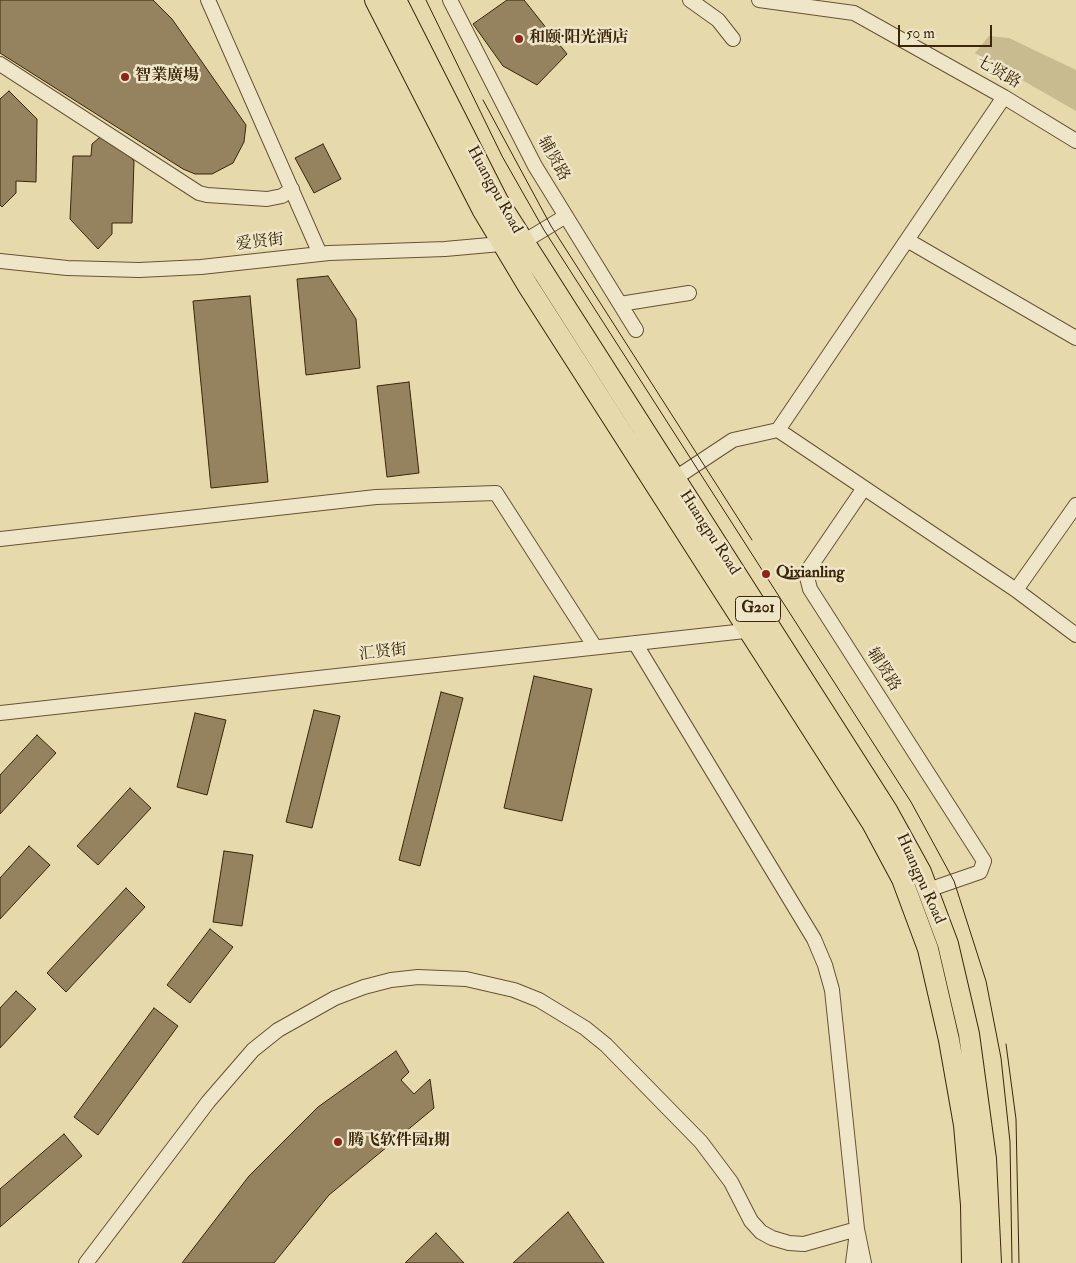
<!DOCTYPE html>
<meta charset="utf-8">
<style>
body{margin:0}
#map{position:relative;width:1076px;height:1263px;overflow:hidden;background:#e6d9ac;font-family:"IM FELL Double Pica",serif}
canvas{display:block}
.scale{position:absolute;left:898px;top:25px;width:94px;height:22px;box-sizing:border-box;border:2px solid #3b2609;border-top:0;padding-left:6px;font-size:15px;line-height:18px;white-space:nowrap;color:#3b2609;-webkit-text-stroke:4px #efe6c9;paint-order:stroke}
</style>
<div id="map">
<canvas width="1076" height="1263"></canvas>
<div class="scale">50 m</div>
</div>
<script>
const g = document.querySelector('canvas').getContext('2d');
g.lineJoin = 'round';
function fillPath(path, color) { g.fillStyle = color; g.fill(path, 'evenodd'); }
const shape = rows => new Path2D(rows.map(r => 'M' + r).join(''));
function trace(path, color, width, dash) { g.strokeStyle = color; g.lineWidth = width; g.lineCap = dash ? 'butt' : 'round'; g.setLineDash(dash || []); g.stroke(path); }
function write(font, color, halo, rows, align = 'center') {
  g.font = font + ' "IM FELL Double Pica","Noto Serif SC",serif'; g.lineWidth = 5; g.setLineDash([]); g.textBaseline = 'middle'; g.strokeStyle = halo; g.fillStyle = color; for (const [text, x, y, turn = 0] of rows) {
    g.save(); g.translate(x, y); g.rotate((+turn || 0) * Math.PI / 180); g.textAlign = isNaN(turn) ? turn : align; if (halo) g.strokeText(text, 0, 0); g.fillText(text, 0, 0); g.restore();
  }
}
const green = shape([
 [989,36,1009,38,1076,70,1076,111,975,53]
]);
const building = shape([
 [0,0,153,0,172,19,246,125,244,142,233,163,212,174,195,174,183,169,0,53,0,0],
 [507,0,524,0,567,54,537,85,503,66,473,24,507,0],
 [9,91,37,119,36,182,16,181,16,193,2,207,0,205,0,99,9,91],
 [106,132,134,161,132,223,112,223,112,234,98,249,70,219,73,156,91,156,92,144,106,132],
 [323,144,341,179,314,193,295,158,323,144],
 [328,276,356,319,360,368,306,375,297,279,328,276],
 [250,296,268,482,211,488,193,301,250,296],
 [409,382,419,473,387,477,377,386,409,382],
 [534,676,592,689,562,821,504,808,534,676],
 [441,692,463,698,420,866,399,860,441,692],
 [314,710,340,716,312,828,286,822,314,710],
 [195,713,226,720,207,795,177,787,195,713],
 [37,735,56,753,0,814,0,775,37,735],
 [130,788,151,808,98,865,77,846,130,788],
 [29,846,50,865,0,919,0,878,29,846],
 [224,851,253,855,242,926,213,922,224,851],
 [126,888,145,907,66,992,47,973,126,888],
 [210,929,233,947,190,1003,167,985,210,929],
 [16,991,36,1009,0,1048,0,1008,16,991],
 [154,1008,178,1026,98,1135,74,1117,154,1008],
 [396,1051,409,1072,401,1080,414,1094,430,1079,434,1108,329,1195,274,1263,182,1263,249,1176,318,1107,396,1051],
 [64,1134,82,1156,0,1227,0,1189,64,1134],
 [568,1212,604,1263,513,1263,568,1212],
 [436,1233,464,1263,405,1263,436,1233]
]);
const minor = shape([
 [208,0,320,254],
 [450,0,535,166,636,330],
 [690,0,718,20,733,39],
 [759,0,854,13,1004,97,1076,141],
 [0,64,199,193,207,195,267,199,282,196,292,189],
 [907,240,1076,338],
 [0,261,67,268,139,270,201,267,329,253,445,249,523,242,566,216],
 [620,304,689,293],
 [778,430,1016,590,1076,635],
 [674,479,733,440,778,430,1004,97],
 [864,488,806,573,810,589,984,861,980,872,928,890],
 [0,539,376,497,496,493,595,647],
 [1016,590,1076,505],
 [635,643,814,939,825,965,832,990,857,1229,864,1263],
 [0,713,754,630],
 [86,1263,208,1102,253,1050,278,1030,335,998,364,987,391,980,418,977,466,979,514,990,539,1000,585,1028,606,1045,701,1142,731,1182,751,1221,761,1232,772,1238,789,1243,804,1244,857,1229],
 [853,1263,856,1240]
]);
const highway = shape([
 [375,0,482,209,528,286,872,823,902,879,928,949,949,1040,964,1125,971,1205,972,1263],
 [396,0,498,201,888,812,921,872,948,944,969,1034,986,1159,991,1263]
]);
const tram = shape([
 [426,0,502,156,544,230,911,802,954,881,986,981,1001,1058,1010,1142,1012,1263],
 [483,100,551,226,752,540],
 [1006,1044,1016,1119,1019,1263]
]);
const markers = [
 [519,39,5,"#8f2418"],
 [125,77,5,"#8f2418"],
 [766,574,5,"#8f2418"],
 [338,1142,5,"#8f2418"]
];
const shields = [
 [758,609,45]
];
const shieldNames = [
 ["G201",758,609]
];
const poiNames = [
 ["和颐·阳光酒店",529,39],
 ["智業廣場",135,77],
 ["Qixianling",776,574],
 ["腾飞软件园1期",348,1142]
];
const streetNames = [
 ["七贤路",998,73,30],
 ["辅贤路",553,159,61],
 ["Huangpu Road",494,190,61],
 ["爱贤街",260,243,-6],
 ["Huangpu Road",709,533,57],
 ["汇贤街",383,653,-6],
 ["辅贤路",883,670,58],
 ["Huangpu Road",920,879,66]
];
fillPath(green, '#c9bb90');
fillPath(building, '#94835e');
trace(building, '#3b2609', 1);
trace(minor, '#665332', 16);
trace(highway, '#3b2609', 22);
trace(minor, '#efe6c9', 14);
trace(highway, '#e6d9ac', 20);
trace(tram, '#3b2609', 1);
for (const [x, y, r, color] of markers) { const dot = new Path2D(); dot.arc(x, y, r, 0, 2 * Math.PI); g.fillStyle = color; g.fill(dot); trace(dot, '#efe6c9', 2); }
for (const [x, y, w] of shields) { const box = new Path2D(); box.roundRect(x - w / 2, y - 12.5, w, 25, 4); g.fillStyle = '#efe6c9'; g.fill(box); trace(box, '#3b2609', 1); }
write('bold 15px', '#3b2609', null, shieldNames);
write('bold 16px', '#3b2609', '#efe6c9', poiNames, 'left');
write('16px', '#3b2609', '#efe6c9', streetNames);
</script>
